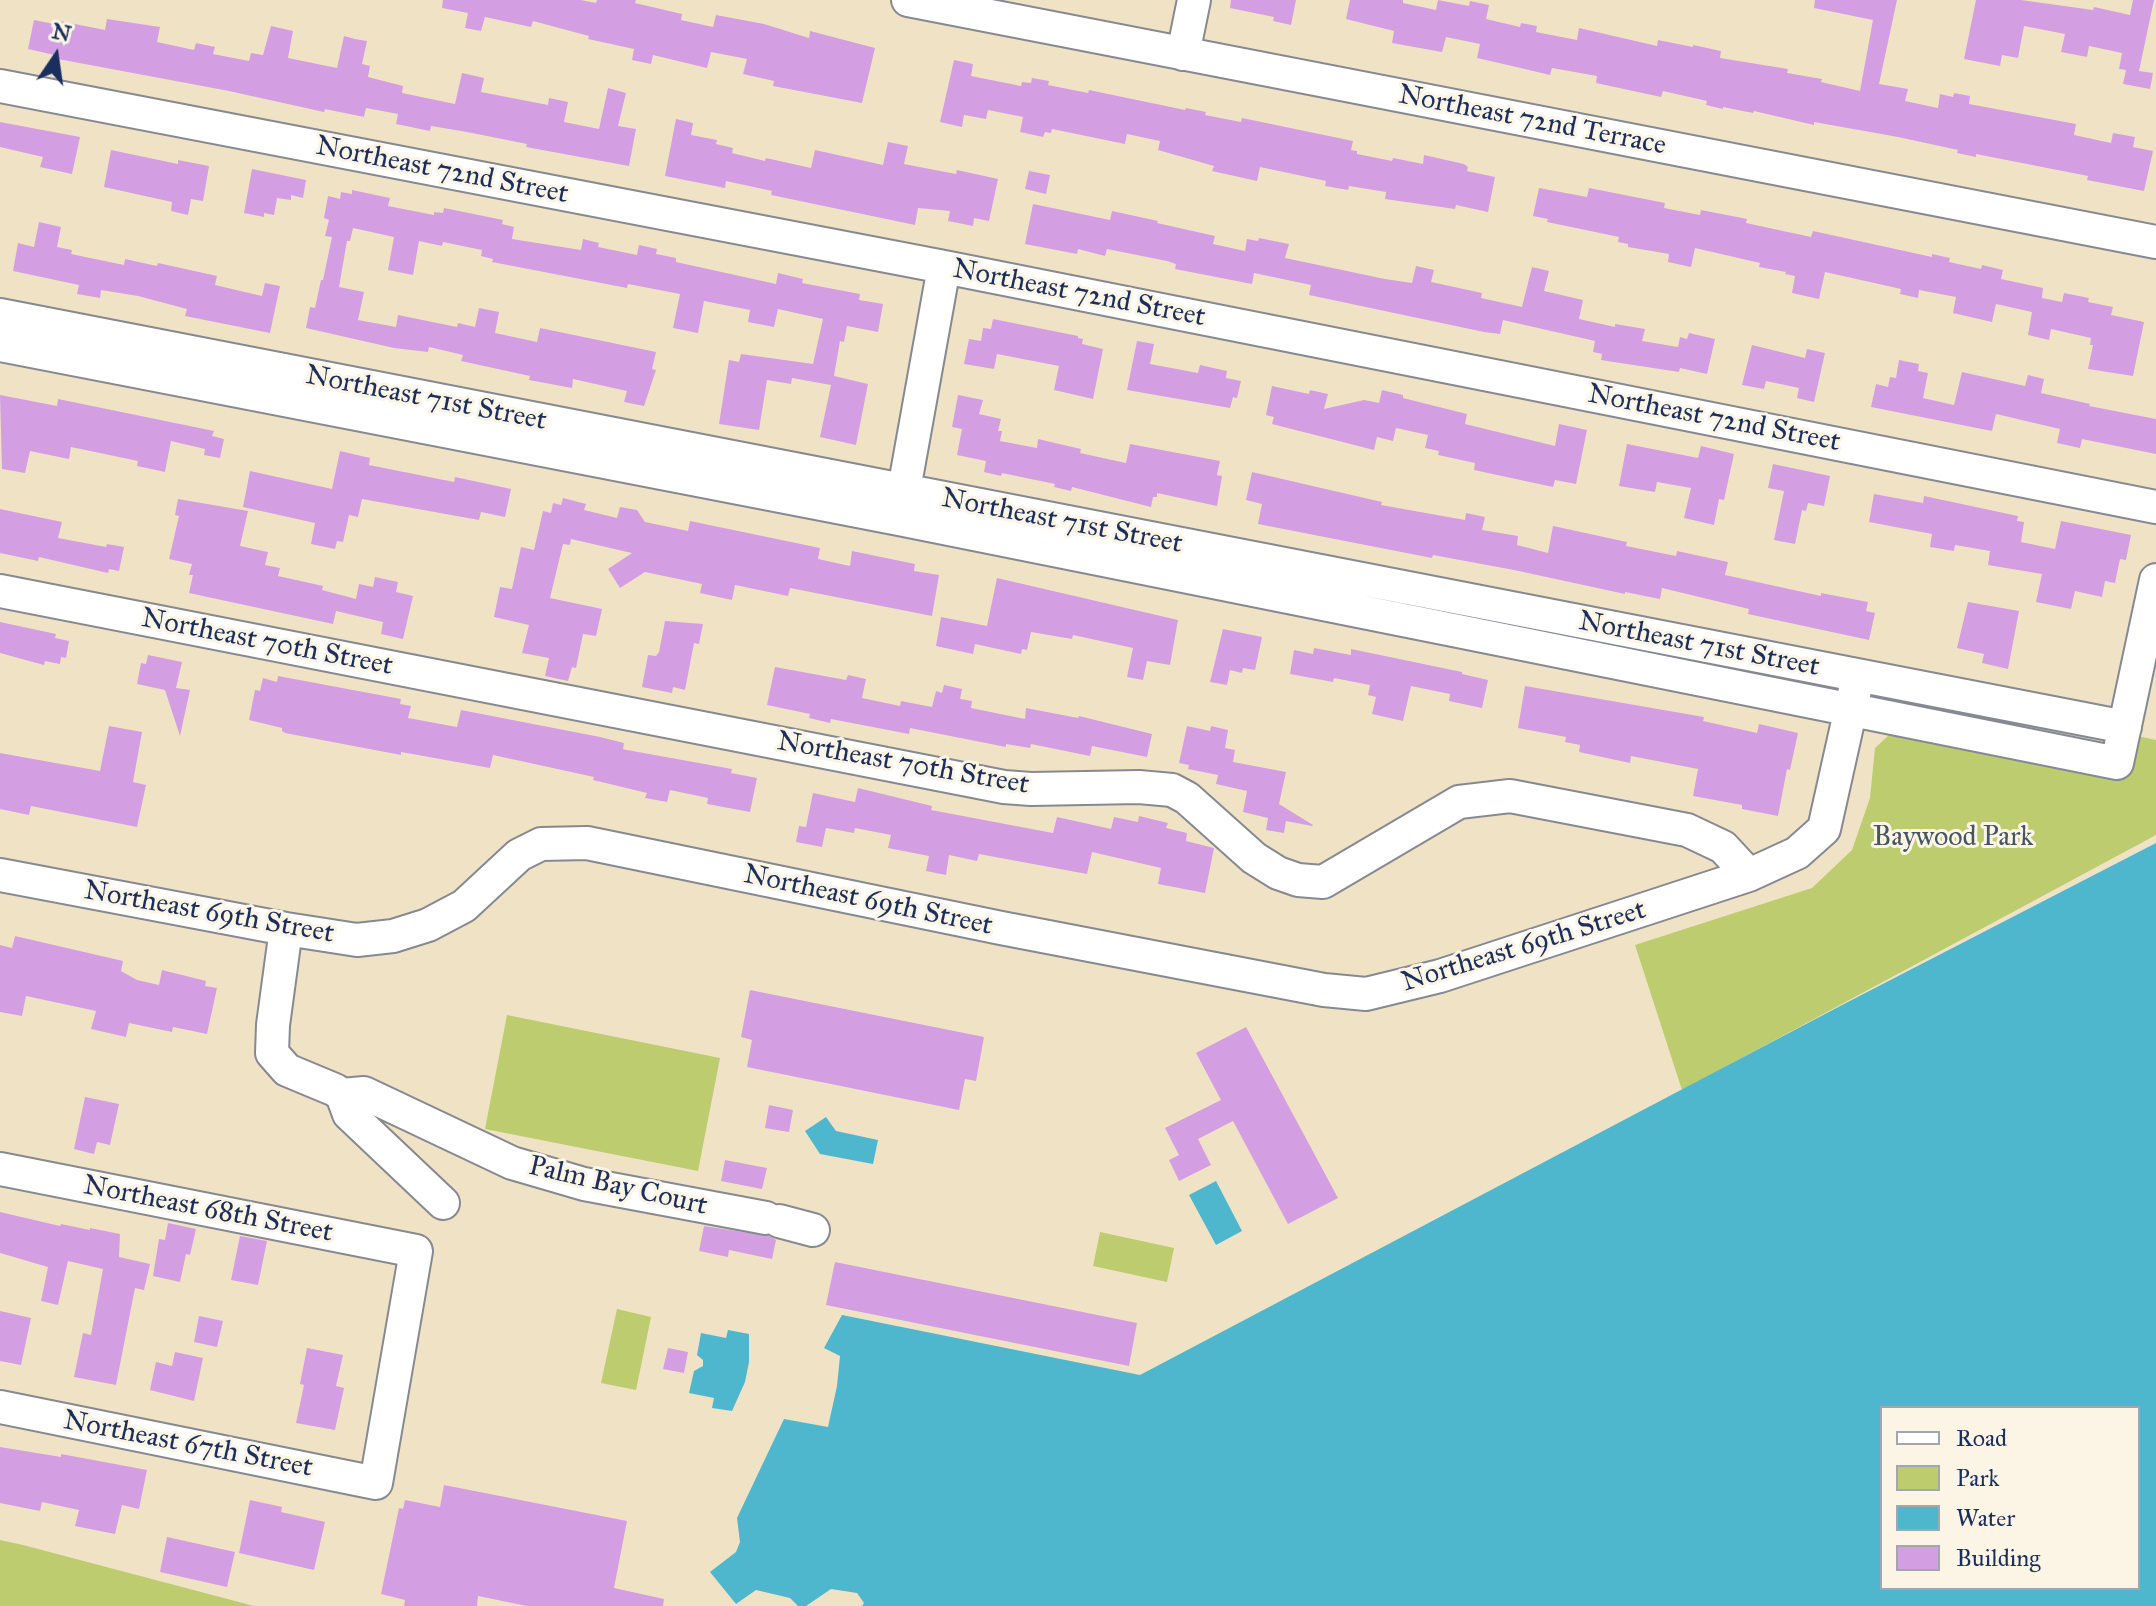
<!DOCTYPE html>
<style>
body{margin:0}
#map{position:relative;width:2156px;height:1606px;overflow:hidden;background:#f0e3c5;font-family:"IM FELL Great Primer",serif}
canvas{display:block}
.legend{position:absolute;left:1880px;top:1406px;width:260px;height:184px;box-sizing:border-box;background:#fcf5e5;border:2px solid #a2a6af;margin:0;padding:10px 14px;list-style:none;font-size:24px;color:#1b2f5e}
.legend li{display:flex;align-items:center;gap:16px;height:40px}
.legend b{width:40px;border:2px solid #a2a6af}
.north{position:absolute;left:16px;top:16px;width:80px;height:80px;-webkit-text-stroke:6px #fcf5e5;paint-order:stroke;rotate:13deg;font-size:22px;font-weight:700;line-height:32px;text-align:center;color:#1b2f5e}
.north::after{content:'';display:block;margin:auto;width:28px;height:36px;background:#1b2f5e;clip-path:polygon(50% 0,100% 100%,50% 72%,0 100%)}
</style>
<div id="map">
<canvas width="2156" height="1606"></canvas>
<ul class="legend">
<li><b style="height:10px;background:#fff"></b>Road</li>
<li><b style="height:22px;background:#bdcc6e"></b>Park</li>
<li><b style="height:22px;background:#4eb6cd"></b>Water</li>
<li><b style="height:22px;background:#d49fe2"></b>Building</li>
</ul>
<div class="north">N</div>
</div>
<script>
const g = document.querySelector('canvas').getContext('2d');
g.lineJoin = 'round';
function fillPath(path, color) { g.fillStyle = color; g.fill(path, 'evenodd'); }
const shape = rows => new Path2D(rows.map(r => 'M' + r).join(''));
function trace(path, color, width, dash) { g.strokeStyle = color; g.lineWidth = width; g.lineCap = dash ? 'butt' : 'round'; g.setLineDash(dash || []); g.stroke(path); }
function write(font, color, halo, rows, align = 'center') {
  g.font = font + ' "IM FELL Great Primer",serif'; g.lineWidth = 6; g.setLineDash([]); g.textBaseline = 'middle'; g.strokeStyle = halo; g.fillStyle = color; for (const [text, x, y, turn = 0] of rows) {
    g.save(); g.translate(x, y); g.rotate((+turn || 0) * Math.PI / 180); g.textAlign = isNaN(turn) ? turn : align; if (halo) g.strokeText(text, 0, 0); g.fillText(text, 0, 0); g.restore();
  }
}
const green = shape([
 [1889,735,1920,737,2125,779,2133,735,2156,740,2156,835,1682,1090,1635,945,1812,888,1852,850,1870,798,1875,748],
 [507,1015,720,1058,698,1171,485,1129],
 [1100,1232,1174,1248,1167,1282,1093,1266],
 [617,1309,651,1317,636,1390,601,1383],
 [0,1540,23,1545,254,1606,0,1606]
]);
const water = shape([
 [2156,843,2156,1606,862,1606,864,1603,857,1593,831,1589,806,1606,798,1606,790,1598,756,1590,736,1604,710,1572,736,1552,740,1542,737,1518,784,1419,828,1427,837,1386,840,1356,824,1348,842,1315,1140,1375,1844,1004],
 [1882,1408,2138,1408,2138,1588,1882,1588],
 [826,1117,836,1131,878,1140,873,1164,820,1154,805,1131],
 [1216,1181,1242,1231,1216,1245,1189,1195],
 [728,1330,749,1334,749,1362,745,1382,732,1411,712,1408,714,1398,689,1393,694,1371,703,1366,703,1360,697,1355,701,1333,726,1338]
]);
const building = shape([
 [443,0,581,0,596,3,597,0,636,0,635,3,682,14,681,20,713,27,716,15,764,24,809,38,810,31,875,48,862,103,773,86,774,81,743,74,747,59,711,52,707,68,653,55,651,64,632,60,634,49,588,39,589,36,533,21,531,27,485,17,481,31,465,28,468,13,442,8],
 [1231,0,1296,0,1291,25,1273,21,1274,17,1230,8],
 [1350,0,1403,0,1403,3,1436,10,1438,0,1469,6,1470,1,1489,5,1486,19,1520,27,1521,23,1537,26,1536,32,1577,40,1579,28,1657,46,1658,40,1693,47,1693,45,1721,51,1720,58,1788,69,1787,73,1822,79,1821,82,1860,91,1873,20,1814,8,1815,0,1897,0,1879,84,1908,89,1905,101,1938,108,1940,94,1953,97,1954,93,1970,96,1969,104,2076,124,2074,135,2111,143,2113,133,2135,137,2133,147,2153,151,2144,191,2087,180,2088,176,1976,154,1976,157,1957,153,1958,150,1898,137,1814,122,1814,125,1754,111,1753,113,1723,107,1723,109,1706,105,1707,101,1663,91,1661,97,1596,83,1597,76,1552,68,1550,75,1512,66,1477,58,1480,44,1446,37,1442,52,1392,43,1394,31,1346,19],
 [1976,0,2021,0,2093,10,2094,7,2130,15,2133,0,2154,0,2139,71,2153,73,2150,89,2123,84,2126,70,2119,69,2122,53,2089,46,2087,57,2061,52,2065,34,2024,26,2018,58,2002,55,2000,66,1964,59],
 [107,19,160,27,157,42,194,50,196,43,215,47,213,54,249,61,251,53,263,55,271,26,293,31,288,58,337,68,344,36,355,39,367,41,362,64,370,66,368,77,403,86,402,93,455,104,462,73,484,78,481,92,548,105,549,98,568,102,564,122,599,129,608,88,626,93,618,126,636,129,629,166,526,147,527,144,467,132,431,126,430,131,396,124,398,114,366,108,364,117,325,109,324,112,229,91,58,59,59,56,28,49,34,20,54,24,55,20,105,30],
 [954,60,973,64,971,76,1021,86,1022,82,1031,83,1032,78,1049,81,1048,85,1088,93,1089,90,1185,110,1186,108,1206,112,1205,115,1241,122,1242,118,1353,141,1351,150,1357,151,1357,154,1392,161,1393,158,1423,164,1424,155,1464,164,1468,167,1467,171,1495,177,1488,212,1456,205,1455,209,1385,199,1386,192,1349,186,1348,190,1325,186,1326,181,1260,167,1257,181,1212,171,1214,166,1158,150,1160,141,1127,134,1125,144,1052,129,1051,133,1045,132,1043,137,1020,132,1023,117,988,110,986,119,964,115,962,127,940,122],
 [676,119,693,123,691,135,717,140,716,144,733,148,732,153,765,161,766,158,811,168,815,150,883,165,888,142,908,146,904,164,956,174,957,170,998,179,989,221,974,218,973,226,948,221,950,211,918,208,915,225,771,195,772,191,726,181,725,188,665,176],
 [0,122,80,137,72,174,40,167,43,157,0,147],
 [111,150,178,164,178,160,209,166,203,201,191,199,188,215,171,211,172,202,104,187],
 [252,169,306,180,303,198,291,195,291,200,277,198,274,215,264,213,264,217,244,213],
 [1029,171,1050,175,1046,194,1025,189],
 [1539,188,1587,197,1589,188,1665,203,1664,208,1700,215,1701,210,1747,219,1746,223,1811,237,1813,231,1932,257,1932,254,1950,258,1949,262,1981,269,1982,265,2003,270,2001,279,2043,288,2042,298,2062,302,2064,293,2089,298,2088,302,2113,307,2111,315,2144,322,2133,376,2088,369,2093,345,2090,345,2091,338,2051,329,2049,340,2028,335,2032,312,1996,304,1992,322,1953,313,1956,297,1919,290,1918,298,1900,294,1901,289,1825,272,1819,299,1792,293,1795,276,1785,274,1786,272,1759,267,1760,263,1695,248,1691,267,1668,262,1669,254,1628,247,1628,244,1618,242,1619,237,1547,222,1548,219,1533,216],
 [352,190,390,198,388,206,434,215,434,212,443,213,444,208,503,220,502,224,514,227,512,239,581,250,583,239,599,243,598,247,637,255,639,245,657,249,656,254,676,258,676,262,776,284,778,273,803,279,802,283,860,294,859,300,883,304,878,332,847,326,844,342,840,341,834,376,868,384,856,445,820,437,831,385,792,378,791,384,767,380,759,430,719,424,729,360,739,362,741,354,813,364,823,319,778,309,774,327,748,322,750,310,704,301,698,333,673,328,680,294,628,284,627,288,492,262,493,259,481,256,482,250,443,242,442,246,419,241,413,275,388,270,394,237,353,228,350,241,347,241,339,287,364,292,358,320,396,327,398,315,457,327,458,323,475,327,479,308,499,312,495,333,537,342,540,328,656,352,652,369,656,370,644,406,624,402,627,391,573,379,572,388,529,380,530,376,461,361,463,355,429,347,428,352,394,348,306,328,310,307,315,308,321,280,323,280,332,237,325,236,329,220,324,218,328,196,340,199,341,192,352,194],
 [1033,204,1110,220,1112,211,1158,221,1157,223,1215,236,1213,244,1245,251,1247,239,1258,241,1259,238,1289,244,1285,258,1385,279,1412,283,1416,266,1434,270,1431,282,1482,293,1481,298,1522,307,1532,267,1549,271,1544,291,1583,300,1579,319,1615,327,1615,324,1645,329,1642,341,1678,347,1680,337,1687,339,1689,333,1715,339,1707,374,1680,368,1679,372,1601,360,1602,354,1593,352,1595,341,1503,320,1500,334,1484,332,1309,295,1311,285,1254,273,1252,284,1175,269,1176,264,1167,261,1107,249,1105,256,1078,249,1077,254,1025,244],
 [39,222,61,227,57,247,72,250,71,254,124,265,125,259,157,266,158,263,217,276,215,285,262,296,265,283,280,286,270,333,185,316,187,309,138,296,101,290,100,298,77,294,79,285,13,271,18,243,34,247],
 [993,319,1078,336,1078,338,1083,339,1082,344,1103,349,1093,399,1054,390,1059,366,997,354,994,369,964,364,969,339,981,341,983,328,991,329],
 [1137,341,1154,344,1150,364,1198,373,1200,365,1227,371,1226,378,1241,381,1237,398,1233,397,1230,408,1127,390],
 [1752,345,1805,358,1807,349,1825,353,1814,402,1797,398,1799,388,1766,381,1764,389,1742,385],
 [1899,360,1919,364,1918,371,1928,373,1923,398,1954,405,1962,372,2025,386,2028,375,2044,379,2041,393,2090,404,2089,406,2156,419,2156,454,2082,439,2080,448,2057,443,2060,429,1996,414,1992,431,1871,407,1876,384,1888,387,1890,377,1896,378],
 [1272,386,1309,394,1310,390,1328,394,1324,409,1364,400,1379,403,1382,390,1403,395,1403,398,1467,414,1465,424,1555,446,1559,424,1587,430,1576,484,1555,480,1553,487,1474,470,1475,463,1438,455,1439,451,1425,448,1428,435,1396,428,1393,441,1377,437,1374,450,1272,424,1274,417,1266,415],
 [0,395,57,406,58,399,214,431,212,436,224,439,220,458,204,455,205,449,171,441,165,472,137,466,138,461,71,447,69,459,30,451,25,473,2,469],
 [958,395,983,400,979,414,1001,419,998,431,1002,431,1000,441,1037,448,1038,439,1081,449,1080,453,1126,463,1130,444,1220,461,1217,475,1222,476,1217,506,1157,493,1157,497,1153,497,1151,507,1072,487,1071,491,1054,487,1055,484,1002,473,1001,476,984,472,986,461,957,455,962,429,952,427],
 [1627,444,1698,458,1701,446,1734,454,1724,500,1719,499,1714,525,1684,518,1691,488,1657,482,1655,492,1619,486],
 [340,451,370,458,369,465,454,482,455,477,511,489,505,517,481,512,479,520,362,499,358,517,349,515,343,542,337,541,335,549,311,544,315,523,243,507,250,471,332,489],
 [1773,464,1830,476,1824,506,1808,503,1806,511,1802,510,1795,544,1774,540,1784,491,1768,488],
 [1252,472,1382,502,1381,505,1465,520,1466,513,1485,517,1482,530,1518,536,1517,545,1548,553,1553,526,1627,542,1626,546,1676,556,1677,551,1728,562,1725,575,1821,596,1821,593,1868,602,1866,611,1875,613,1869,640,1748,614,1749,609,1662,588,1660,599,1625,592,1625,594,1514,570,1433,555,1432,558,1258,524,1262,504,1246,500],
 [1874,494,1923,503,1924,496,2018,516,2017,521,2024,522,2021,542,2055,549,2061,521,2131,535,2126,560,2120,559,2115,583,2105,581,2102,597,2075,591,2071,609,2036,602,2042,574,1988,565,1990,551,1955,545,1954,551,1930,547,1932,534,1869,522],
 [563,498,586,504,584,510,617,518,620,507,637,510,645,522,688,531,690,521,820,548,818,559,850,566,852,551,915,564,914,571,939,575,932,616,790,588,788,596,735,585,732,600,700,593,702,584,645,572,620,588,608,569,632,553,571,539,570,545,563,544,550,598,602,609,596,636,583,634,576,668,572,667,568,681,545,676,549,658,522,653,529,625,494,617,500,587,512,589,521,547,534,550,543,511,551,513,553,503,561,505],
 [178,499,248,511,240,546,268,552,265,565,280,568,278,576,323,586,322,590,356,599,359,584,373,587,375,577,398,582,396,592,413,596,403,639,381,634,383,622,336,611,333,624,189,593,193,575,189,575,192,564,169,559,179,516,175,515],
 [0,509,62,522,58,538,106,547,107,544,124,547,119,571,109,569,108,573,39,557,38,561,0,553],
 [997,578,1178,620,1170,665,1147,661,1143,680,1127,677,1133,648,1073,635,1072,639,1031,632,1027,650,1022,649,1021,654,975,644,973,654,936,646,941,617,987,626],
 [1968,602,2019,611,2008,669,1982,663,1984,654,1957,648],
 [665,621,703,624,699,644,694,643,685,690,673,687,672,693,642,687,648,655,656,656,659,652],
 [0,622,56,634,55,638,69,641,66,658,61,657,60,664,45,661,44,665,0,653],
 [1223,629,1262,637,1255,670,1243,668,1242,673,1230,670,1227,685,1210,682],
 [1314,648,1351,655,1351,649,1462,672,1462,674,1488,680,1482,708,1449,701,1450,694,1411,686,1403,721,1372,714,1376,697,1368,695,1370,685,1334,678,1333,682,1290,674,1294,650,1313,654],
 [148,655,182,662,176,688,190,690,180,736,165,690,137,684,141,663,146,664],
 [775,667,846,680,848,675,866,679,862,698,900,706,901,701,932,707,936,691,942,693,944,685,962,689,960,699,972,701,971,708,1025,719,1026,708,1078,718,1079,716,1152,734,1147,757,1092,746,1090,756,1031,744,1030,748,1006,744,1006,747,910,728,909,734,831,719,830,723,809,718,810,714,767,705],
 [278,676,401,699,400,704,411,706,408,718,457,727,461,710,600,737,624,743,623,749,627,750,732,769,731,773,757,778,750,812,707,804,708,798,670,790,667,802,645,798,647,793,593,780,594,777,493,755,490,768,401,752,401,755,285,733,282,731,282,728,249,720,255,690,260,691,263,678,277,682],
 [1525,686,1704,717,1703,721,1757,733,1759,724,1798,733,1790,770,1787,769,1778,816,1742,809,1742,805,1693,796,1698,769,1631,756,1630,763,1579,752,1580,745,1565,742,1566,737,1518,728],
 [109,726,142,732,133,782,146,785,137,827,31,806,29,815,0,809,0,753,100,771],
 [1187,726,1210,731,1211,726,1228,730,1225,748,1235,750,1233,762,1286,772,1279,804,1313,825,1312,826,1286,821,1284,833,1266,830,1268,818,1243,812,1247,791,1216,784,1218,775,1188,769,1189,765,1179,763],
 [858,788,932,806,931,810,1053,833,1057,817,1111,829,1114,817,1138,822,1139,816,1168,823,1166,828,1187,833,1186,841,1214,848,1205,893,1158,884,1161,868,1092,852,1087,874,979,854,977,861,949,855,946,875,926,871,929,856,888,848,891,835,855,828,854,833,826,828,822,847,796,842,799,826,806,827,813,793,855,802],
 [15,936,123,961,121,971,137,980,159,985,162,970,206,981,205,986,217,988,207,1034,173,1027,172,1032,129,1023,126,1037,91,1029,96,1011,26,996,22,1016,0,1012,0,945,12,948],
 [750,990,984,1037,976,1081,965,1079,959,1110,747,1067,752,1040,741,1037],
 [1246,1027,1338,1198,1288,1224,1233,1121,1198,1139,1211,1165,1179,1181,1169,1160,1179,1155,1165,1128,1221,1100,1196,1053],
 [85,1097,119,1104,110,1145,97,1142,94,1154,74,1149],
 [769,1105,793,1110,789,1132,765,1128],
 [725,1160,767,1168,762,1189,721,1181],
 [0,1212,60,1226,61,1224,90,1230,90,1228,120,1234,119,1257,150,1264,144,1290,135,1288,116,1385,74,1377,83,1333,91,1335,103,1269,68,1261,58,1305,41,1301,48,1267,0,1253],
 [168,1223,196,1229,190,1255,186,1254,180,1282,153,1276,159,1239,165,1240],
 [704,1226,769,1236,776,1240,772,1259,729,1250,728,1257,699,1251],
 [240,1236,267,1241,258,1285,231,1280],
 [835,1262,1137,1323,1129,1366,826,1305],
 [0,1311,31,1318,21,1365,0,1361],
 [199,1316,223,1321,217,1347,194,1342],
 [307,1348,343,1355,336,1386,344,1388,335,1430,296,1423,304,1385,300,1384],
 [668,1348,688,1352,684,1373,663,1369],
 [175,1352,203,1358,194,1401,150,1390,156,1362,172,1366],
 [0,1447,61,1457,61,1454,147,1470,139,1509,122,1505,115,1534,75,1526,79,1510,42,1502,40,1511,0,1503],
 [444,1485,627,1521,614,1588,664,1599,663,1606,527,1606,478,1596,477,1606,404,1606,405,1600,381,1594,399,1508,403,1509,405,1500,440,1507],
 [250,1500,282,1507,281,1512,325,1522,314,1570,239,1553],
 [167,1537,235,1552,227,1587,160,1572]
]);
const minor = shape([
 [908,0,2156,242],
 [1183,54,1194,0],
 [0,86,944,267,2156,507],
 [0,315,2125,727],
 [0,345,899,519,2117,763,2156,580],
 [900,512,944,267],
 [0,591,1004,787,1031,789,1139,787,1172,790,1187,798,1254,858,1278,873,1298,880,1323,882,1459,802,1510,796,1687,830,1723,847,1749,875],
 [0,875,286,929,357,940,393,936,428,925,464,906,519,855,541,844,587,843,1001,928,1324,990,1366,994,1440,976,1749,875,1797,853,1824,829,1855,690],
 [286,929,273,1025,272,1053,287,1070,335,1090,342,1095,349,1114,443,1203],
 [342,1095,364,1093,512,1163,584,1184,766,1218],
 [0,1169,416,1251,376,1483,0,1407],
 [779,1221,813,1230]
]);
const streetNames = [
 ["Northeast 72nd Terrace",1532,121,11],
 ["Northeast 72nd Street",442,171,11],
 ["Northeast 72nd Street",1079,294,11],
 ["Northeast 71st Street",426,399,11],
 ["Northeast 72nd Street",1714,419,11],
 ["Northeast 71st Street",1062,522,11],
 ["Northeast 70th Street",267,643,11],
 ["Northeast 71st Street",1699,645,11],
 ["Northeast 70th Street",903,764,10],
 ["Northeast 69th Street",868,901,12],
 ["Northeast 69th Street",209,913,10],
 ["Northeast 69th Street",1524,947,-17],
 ["Palm Bay Court",618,1187,13],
 ["Northeast 68th Street",208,1210,11],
 ["Northeast 67th Street",188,1445,11]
];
const parkNames = [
 ["Baywood Park",1953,838]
];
fillPath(green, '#bdcc6e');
fillPath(water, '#4eb6cd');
fillPath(building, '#d49fe2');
trace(minor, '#868992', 36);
trace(minor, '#fff', 32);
write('28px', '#1b2f5e', '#fcf5e5', streetNames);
write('28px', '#445662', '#fcf5e5', parkNames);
</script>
